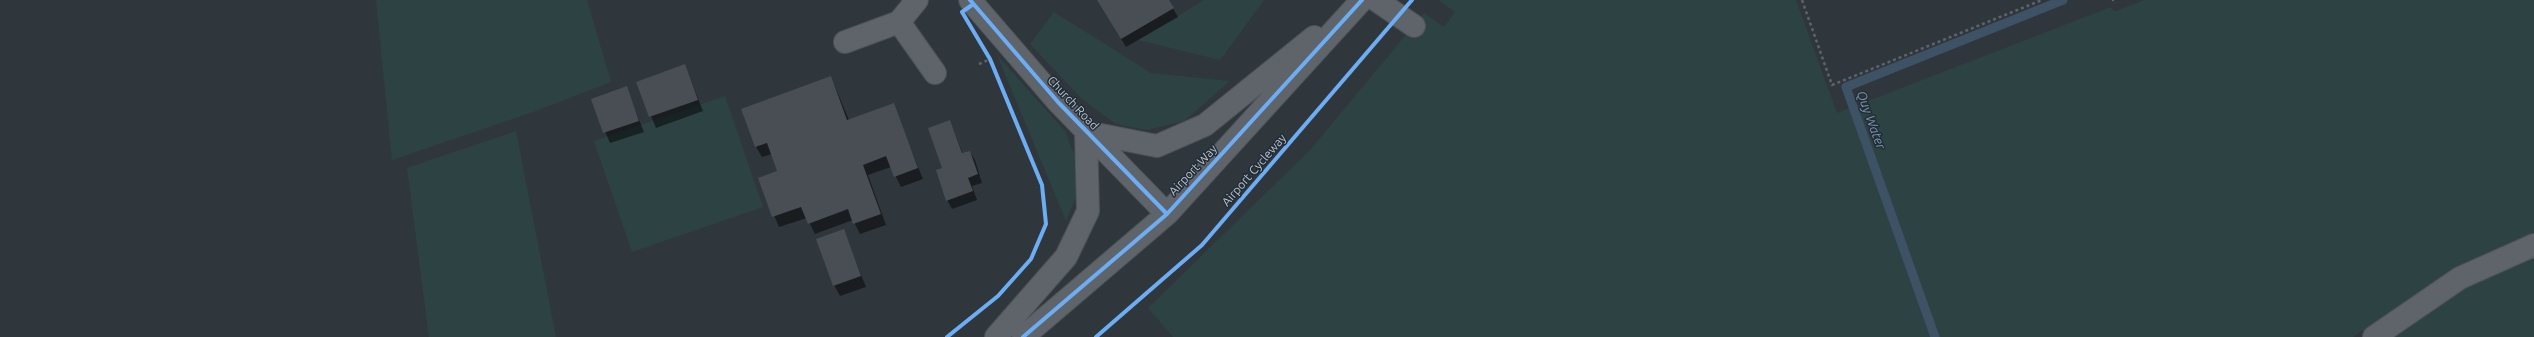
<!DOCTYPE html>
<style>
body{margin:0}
canvas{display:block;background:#2f363c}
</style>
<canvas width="2534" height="337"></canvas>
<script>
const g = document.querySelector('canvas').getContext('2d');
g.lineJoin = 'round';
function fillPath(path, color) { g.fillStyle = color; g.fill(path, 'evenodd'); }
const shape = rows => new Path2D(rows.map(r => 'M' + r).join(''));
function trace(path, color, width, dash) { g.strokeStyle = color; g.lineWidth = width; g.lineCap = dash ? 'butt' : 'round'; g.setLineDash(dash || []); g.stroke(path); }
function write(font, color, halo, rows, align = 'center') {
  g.font = font + ' Ubuntu,sans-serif'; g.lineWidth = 3; g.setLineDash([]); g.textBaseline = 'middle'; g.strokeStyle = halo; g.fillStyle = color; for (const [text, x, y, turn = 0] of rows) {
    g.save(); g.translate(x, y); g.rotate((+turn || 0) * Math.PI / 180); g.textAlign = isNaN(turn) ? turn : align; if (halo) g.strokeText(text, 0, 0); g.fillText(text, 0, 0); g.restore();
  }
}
const green = shape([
 [376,0,587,0,611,82,533,112,392,160],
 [1204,0,1264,0,1220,60,1138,40],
 [1439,0,1796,0,1837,113,2111,7,2114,12,2144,0,2534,0,2534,235,2496,250,2437,281,2353,337,1173,337,1148,308,1310,150,1424,13,1444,27,1455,12],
 [1054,12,1151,73,1230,81,1184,121,1147,130,1116,124,1083,100,1030,44],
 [997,55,1065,131,1078,164,1079,189,1066,221],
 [725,96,763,207,632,252,594,141],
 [516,131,556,337,429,337,407,168],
 [2534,254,2534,337,2385,337,2449,294]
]);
const shadow = shape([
 [1098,0,1168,0,1178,17,1126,47],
 [685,66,703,111,656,128,637,82],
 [831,77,849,120,893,104,923,179,901,187,891,167,868,175,886,225,860,234,853,220,815,234,807,218,779,227,759,179,778,171,772,154,762,157,756,147],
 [626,87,644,132,610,143,592,100],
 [950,121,963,154,970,152,975,160,982,183,972,186,977,200,952,209,947,200,943,168],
 [843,231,866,287,840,296,834,285]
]);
const stream = shape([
 [1935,337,1846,87,2063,0]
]);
const building = shape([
 [1097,0,1169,0,1174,8,1121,39],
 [685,64,698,100,649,117,636,82],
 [831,76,847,120,894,103,918,168,894,177,886,156,863,165,881,214,853,224,848,209,808,224,801,207,772,217,758,178,777,171,767,143,755,147,741,109],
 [627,86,639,121,603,133,591,99],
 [950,120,962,153,970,151,978,174,968,178,973,191,946,201,936,170,942,168,928,128],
 [844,229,861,276,833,286,816,239]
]);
const path = shape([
 [1802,0,1832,85,2042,0],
 [2112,0,2114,0],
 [979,64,988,60]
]);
const minor = shape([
 [970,0,1058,102,1167,214],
 [1376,0,1414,26],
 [899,22,935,73],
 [845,42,899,22,917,0],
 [1086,132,1157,146,1205,125,1314,37],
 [996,337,1066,257,1088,211,1086,132],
 [1023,337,1167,214,1362,0],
 [2374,337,2460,278,2534,245]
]);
const cycleway = shape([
 [970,0,1058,102,1167,214],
 [947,337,998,296,1031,259,1046,224,1042,185,990,59,962,12,972,5],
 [1023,337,1167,214,1362,0],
 [1096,337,1202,245,1412,0]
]);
const streetNames = [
 ["Church Road",1073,103,47],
 ["Airport Way",1193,170,-47],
 ["Airport Cycleway",1254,170,-49]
];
const waterNames = [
 ["Quy Water",1871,120,70]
];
fillPath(green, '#2c4243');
fillPath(shadow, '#0007');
trace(stream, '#3e5266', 9);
fillPath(building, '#484e53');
trace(minor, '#4d5257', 24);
trace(path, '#5d6367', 2.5, [3, 3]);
trace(minor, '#5f646a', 22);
trace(cycleway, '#6dadf4', 4);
write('12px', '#bac3cc', '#222d38', streetNames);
write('italic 13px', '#7d96ac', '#222d38', waterNames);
</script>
